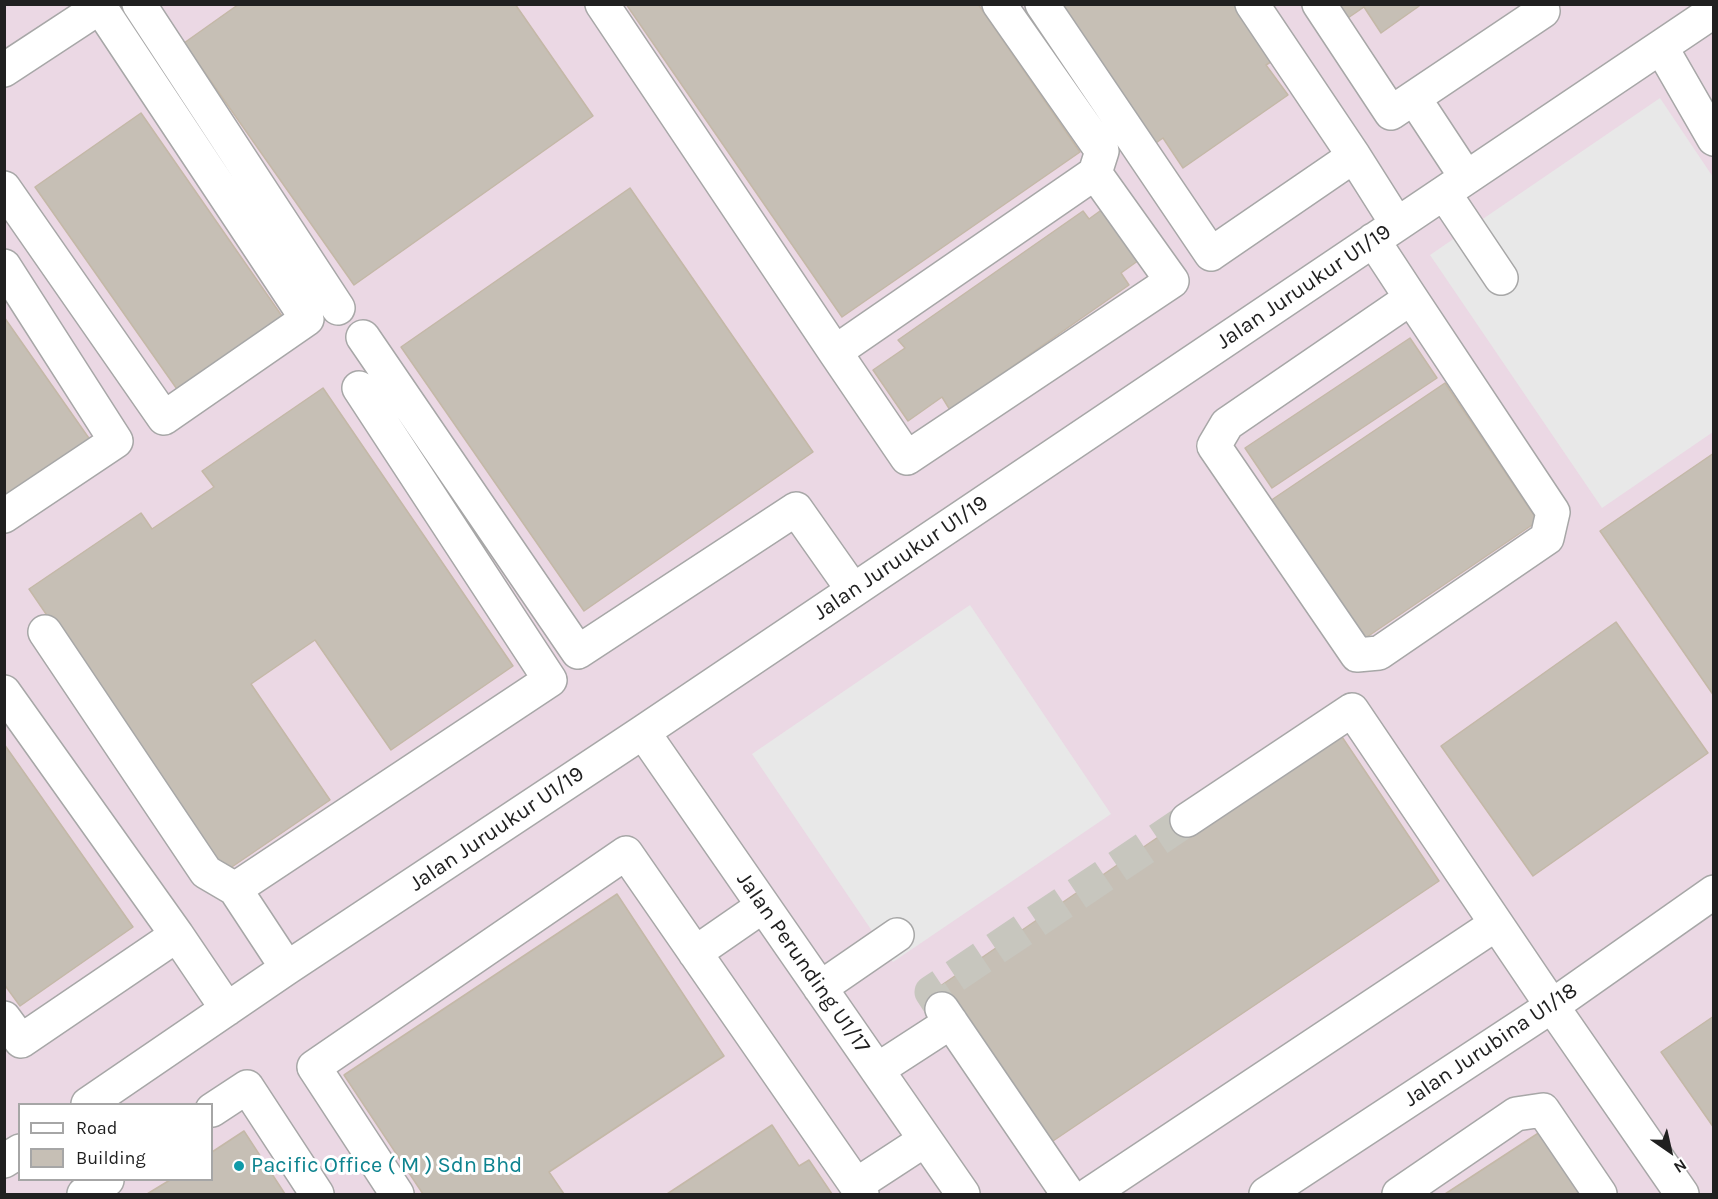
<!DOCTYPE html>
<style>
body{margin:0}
#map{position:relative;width:1718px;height:1199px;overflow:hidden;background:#f1efe6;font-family:Karla,sans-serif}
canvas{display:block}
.frame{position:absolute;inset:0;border:6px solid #202020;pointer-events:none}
.legend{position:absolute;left:18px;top:1103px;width:195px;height:78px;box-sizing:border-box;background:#fff;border:2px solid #a6a6a6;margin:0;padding:8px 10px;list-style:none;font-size:18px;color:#202020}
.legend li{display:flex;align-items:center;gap:12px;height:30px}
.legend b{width:30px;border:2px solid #a6a6a6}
.north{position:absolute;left:1640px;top:1121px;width:60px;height:60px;-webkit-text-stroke:4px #fff;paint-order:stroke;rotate:146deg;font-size:16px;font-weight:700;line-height:24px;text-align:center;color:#202020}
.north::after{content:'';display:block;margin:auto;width:21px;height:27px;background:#202020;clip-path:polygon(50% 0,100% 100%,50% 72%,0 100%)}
</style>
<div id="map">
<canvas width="1718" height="1199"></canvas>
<div class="frame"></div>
<ul class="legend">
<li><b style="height:8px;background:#fff"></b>Road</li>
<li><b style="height:16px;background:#c6bfb5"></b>Building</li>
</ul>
<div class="north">N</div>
</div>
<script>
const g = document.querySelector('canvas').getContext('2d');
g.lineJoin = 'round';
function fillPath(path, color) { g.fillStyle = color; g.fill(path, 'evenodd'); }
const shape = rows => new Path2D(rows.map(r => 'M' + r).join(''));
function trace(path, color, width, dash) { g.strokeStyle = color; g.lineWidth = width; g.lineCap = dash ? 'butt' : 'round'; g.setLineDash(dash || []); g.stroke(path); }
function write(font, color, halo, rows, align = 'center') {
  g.font = font + ' Karla,sans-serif'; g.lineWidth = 6; g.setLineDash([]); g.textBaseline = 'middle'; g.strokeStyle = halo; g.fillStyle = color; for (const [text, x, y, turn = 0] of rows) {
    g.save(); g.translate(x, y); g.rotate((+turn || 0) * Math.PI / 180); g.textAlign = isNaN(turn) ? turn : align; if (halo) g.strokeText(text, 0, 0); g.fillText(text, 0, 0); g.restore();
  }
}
const industrial = shape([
 [5,5,1713,5,1713,1194,5,1194],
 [20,1104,212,1104,212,1180,20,1180]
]);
const parking = shape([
 [1660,98,1713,177,1713,432,1602,508,1430,255],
 [970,605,1111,814,893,962,752,754]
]);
const building = shape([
 [239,4,515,4,593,116,354,285,184,43,239,4],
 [626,4,978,4,1080,152,842,317,626,4],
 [1055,4,1235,4,1274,60,1266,65,1288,95,1183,168,1163,138,1153,145,1055,4],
 [1335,4,1422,4,1381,33,1364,7,1345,20,1335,4],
 [141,113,284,319,179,392,35,187,141,113],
 [630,188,813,452,584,611,401,347,630,188],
 [1111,203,1146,255,1121,273,1129,285,950,410,942,397,908,421,873,370,905,348,898,340,1083,211,1089,219,1111,203],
 [4,317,93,444,4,506,4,317],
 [1410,338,1437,378,1272,488,1245,448,1410,338],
 [1445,383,1538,521,1364,639,1270,501,1445,383],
 [323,388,513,666,391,750,315,640,251,684,330,800,223,873,29,589,141,513,152,529,214,487,202,471,323,388],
 [1714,453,1714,696,1600,531,1714,453],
 [1616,622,1708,753,1533,876,1441,746,1616,622],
 [1338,731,1439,881,1047,1145,930,993,1186,818,1338,731],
 [4,744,133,927,20,1006,4,984,4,744],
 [617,894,724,1056,549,1172,564,1194,423,1194,344,1075,617,894],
 [1714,1016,1714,1128,1661,1052,1714,1016],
 [772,1125,799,1166,809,1160,832,1194,667,1194,772,1125],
 [244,1131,285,1194,147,1194,170,1180,212,1180,212,1152,244,1131],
 [1540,1132,1581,1194,1445,1194,1540,1132]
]);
const minorTunnel = shape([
 [942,1009,931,992,1187,820]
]);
const minor = shape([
 [139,4,338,308],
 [602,4,835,352,907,458,1172,281,1095,173,835,352],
 [999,4,1102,151,1095,173],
 [1042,4,1211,254,1354,156],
 [1252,4,1354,156,1397,224],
 [1319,4,1391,113,1543,11,1539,4],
 [1661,47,1714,139],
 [4,70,100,7,307,319,164,418,4,188],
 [1414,98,1466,177],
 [1444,193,1501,278],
 [1373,240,1411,298,1553,512,1547,538,1379,653,1357,655,1214,446,1227,424,1411,298],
 [4,266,116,441,4,516],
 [363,337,578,652,796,509,853,590],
 [45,632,206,872,235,889,287,968],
 [4,692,177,935,227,1009],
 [643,732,963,1194],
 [1187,820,1352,710,1552,1006,1682,1194],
 [235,889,550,680,359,388],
 [695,953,763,906],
 [820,988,897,935],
 [942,1009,1068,1194],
 [4,1018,21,1041,177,935],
 [877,1070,951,1022],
 [88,1104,287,968,643,732,1714,11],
 [212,1110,247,1087,317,1194],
 [4,1161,20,1151],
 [84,1194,107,1180],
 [397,1194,314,1067,626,853,856,1185],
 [862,1194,856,1185,925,1140],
 [1090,1194,1496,924],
 [1266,1194,1552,1006,1714,892],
 [1399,1194,1516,1114,1543,1110,1600,1194]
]);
const markers = [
 [239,1166,6,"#0f9aa8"]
];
const streetNames = [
 ["Jalan Juruukur U1/19",1304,287,-34],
 ["Jalan Juruukur U1/19",901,558,-34],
 ["Jalan Juruukur U1/19",497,829,-34],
 ["Jalan Perunding U1/17",803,963,55],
 ["Jalan Jurubina U1/18",1491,1045,-34]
];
const cultureNames = [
 ["Pacific Office ( M ) Sdn Bhd",251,1166]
];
fillPath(industrial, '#ebd8e4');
fillPath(parking, '#e8e8e8');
fillPath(building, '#c6bfb5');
trace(building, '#c4b8a7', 1.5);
trace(minorTunnel, '#c7c6be', 33, [33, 16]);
trace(minor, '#a7a7a7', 36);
trace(minor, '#fff', 33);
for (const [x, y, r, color] of markers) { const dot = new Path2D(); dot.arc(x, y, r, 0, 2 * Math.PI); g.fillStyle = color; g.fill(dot); trace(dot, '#fff', 2); }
write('22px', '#202020', '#fff', streetNames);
write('22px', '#0d838f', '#fff', cultureNames, 'left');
</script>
